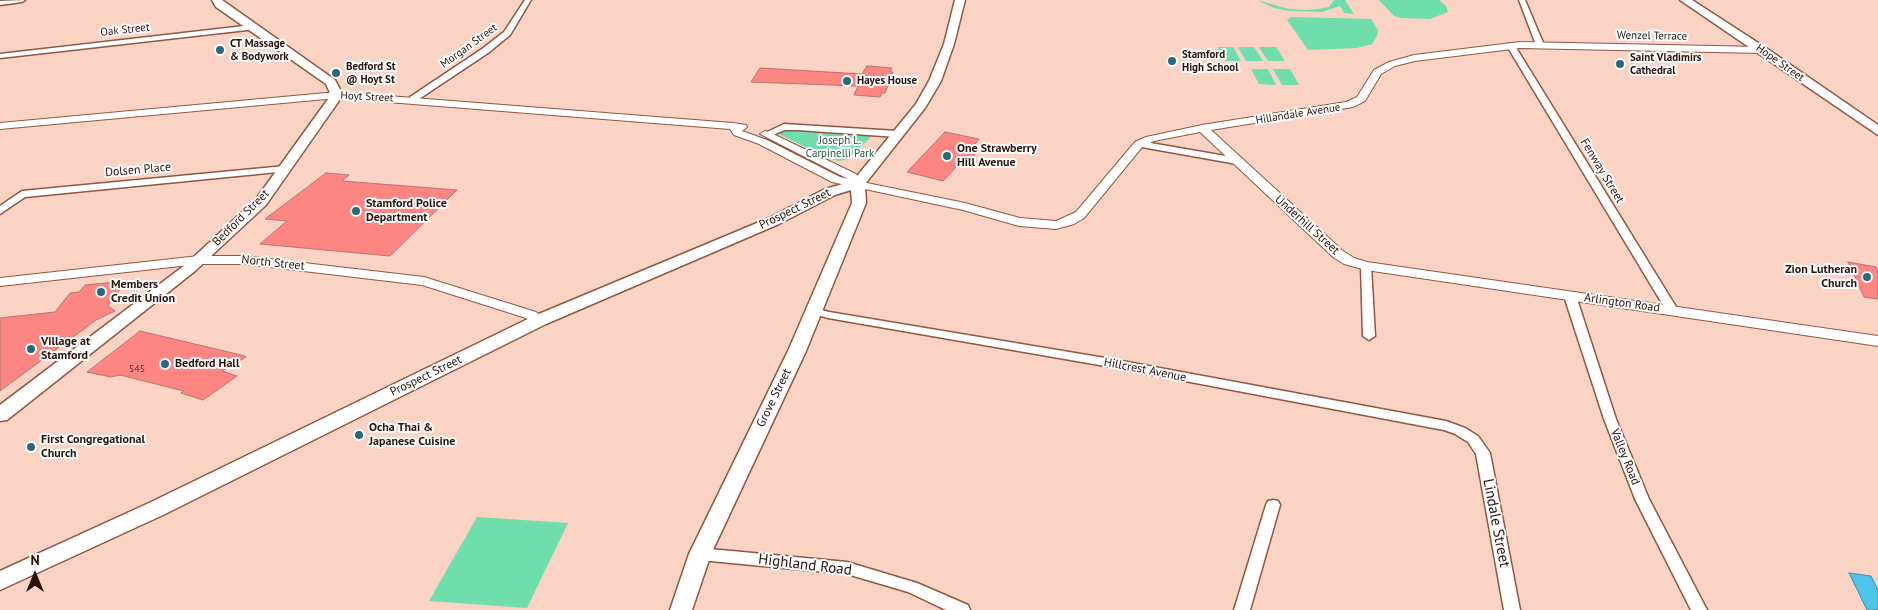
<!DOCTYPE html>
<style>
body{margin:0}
#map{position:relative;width:1878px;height:610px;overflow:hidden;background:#fad3c4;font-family:"PT Sans",sans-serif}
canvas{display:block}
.north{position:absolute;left:10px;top:550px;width:50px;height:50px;-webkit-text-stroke:4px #fdfdfd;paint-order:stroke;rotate:0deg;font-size:14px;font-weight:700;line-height:20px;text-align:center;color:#29130a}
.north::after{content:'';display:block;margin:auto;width:18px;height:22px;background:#29130a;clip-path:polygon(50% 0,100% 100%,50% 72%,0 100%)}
</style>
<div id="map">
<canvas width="1878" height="610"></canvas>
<div class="north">N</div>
</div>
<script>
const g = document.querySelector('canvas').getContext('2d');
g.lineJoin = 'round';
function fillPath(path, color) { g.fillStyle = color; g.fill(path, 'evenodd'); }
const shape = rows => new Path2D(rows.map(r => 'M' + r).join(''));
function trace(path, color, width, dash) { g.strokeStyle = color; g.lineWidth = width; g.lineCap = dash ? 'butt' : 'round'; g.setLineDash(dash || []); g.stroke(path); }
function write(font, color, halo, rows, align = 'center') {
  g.font = font + ' "PT Sans",sans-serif'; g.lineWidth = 4; g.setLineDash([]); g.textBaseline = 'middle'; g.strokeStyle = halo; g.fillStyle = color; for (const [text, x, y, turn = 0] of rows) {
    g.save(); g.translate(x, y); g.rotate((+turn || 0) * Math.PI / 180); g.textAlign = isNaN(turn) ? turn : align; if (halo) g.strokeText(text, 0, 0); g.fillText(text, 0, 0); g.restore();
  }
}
const green = shape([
 [1257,0,1289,9,1304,10,1318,9,1329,7,1334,0,1345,0,1354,14,1344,13,1340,6,1322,12,1290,11,1274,8],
 [1379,0,1439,0,1446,6,1448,12,1430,19,1401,18,1394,16],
 [1291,17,1371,19,1378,30,1377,36,1372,44,1357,48,1308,50,1287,20],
 [1217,47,1233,47,1241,61,1225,61],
 [1238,47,1254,47,1263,61,1246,61],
 [1259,47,1276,47,1285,61,1268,61],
 [1251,69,1268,69,1276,85,1259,84],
 [1273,69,1290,69,1299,85,1282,85],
 [789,129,862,135,873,135,848,159,839,161,825,157,777,133],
 [477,517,568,523,527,608,429,601]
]);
const water = shape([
 [1849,573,1871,576,1878,590,1878,610,1867,610,1849,573]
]);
const building = shape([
 [867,66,892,68,890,72,893,72,885,93,882,93,880,97,854,95,858,86,751,82,760,68,862,74,867,66],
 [945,132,979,139,970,150,978,151,967,164,960,163,943,181,907,172,945,132],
 [326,173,349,175,342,181,457,190,390,256,260,244,287,221,265,219,326,173],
 [1848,262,1876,267,1878,272,1878,299,1864,297,1848,262],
 [126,281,108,306,115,311,96,320,0,391,0,318,55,312,70,293,79,292,85,285,126,281],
 [140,331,241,355,246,357,222,371,237,376,203,400,181,393,184,391,120,375,111,377,87,372,140,331]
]);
const minor = shape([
 [25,0,22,2,0,5,0,1,25,0],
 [525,0,531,0,510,35,488,53,416,101,410,101,410,97,482,49,504,32,525,0],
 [1519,0,1525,0,1544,45,1543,47,1536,45,1519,0],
 [253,25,257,27,256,29,0,58,0,54,253,25],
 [1508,44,1515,46,1678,310,1676,312,1672,313,1666,310,1507,46,1508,44],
 [784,124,897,131,901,134,897,137,798,130,785,130,767,137,763,134,784,124],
 [1139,141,1237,158,1242,161,1237,164,1136,146,1136,142,1139,141],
 [285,166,290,169,288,171,25,197,0,214,0,206,22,191,285,166],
 [1366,263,1371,266,1375,336,1369,340,1363,336,1361,266,1366,263],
 [1570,293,1576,296,1616,419,1649,499,1707,610,1691,610,1635,499,1604,419,1564,296,1570,293],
 [814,308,829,312,1111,359,1446,421,1465,428,1478,436,1490,453,1520,610,1504,610,1476,454,1468,442,1455,434,1444,430,1111,367,828,318,810,313,808,311,814,308],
 [1273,500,1278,501,1280,505,1250,610,1234,610,1266,505,1268,501,1273,500],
 [700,548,847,562,917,583,968,605,970,610,946,610,908,592,847,574,700,560,695,558,693,554,695,550,700,548]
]);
const tertiary = shape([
 [1520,42,1762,47,1767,50,1762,53,1520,48,1415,61,1395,66,1381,74,1365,101,1353,107,1211,130,1343,251,1354,258,1367,262,1878,336,1878,346,1366,270,1344,264,1333,257,1200,132,1154,141,1143,146,1084,218,1074,224,1056,229,1019,226,963,210,832,182,759,144,734,135,730,129,337,98,0,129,0,123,337,92,733,123,746,125,747,127,742,131,767,140,840,177,848,179,760,134,765,131,769,132,856,174,862,182,965,203,1020,218,1056,221,1076,212,1135,142,1146,137,1202,125,1346,102,1357,97,1374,70,1389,62,1414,55,1520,42],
 [199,256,244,256,424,277,536,312,547,320,540,324,535,323,526,318,422,285,244,264,199,264,0,286,0,278,199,256]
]);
const secondary = shape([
 [212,0,222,0,335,80,343,95,266,205,195,271,7,420,0,421,0,405,185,265,256,199,331,95,326,84,216,7,212,0],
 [955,0,965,0,954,44,941,81,925,108,865,184,866,203,806,351,711,554,692,610,670,610,689,554,788,351,852,203,851,190,835,195,779,224,546,324,163,515,0,590,0,571,149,503,534,316,769,218,825,189,853,181,916,104,929,81,944,44,955,0],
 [1680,0,1692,0,1766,48,1878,125,1878,135,1680,0]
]);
const markers = [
 [220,50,5,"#27687c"],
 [1172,61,5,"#27687c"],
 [1620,64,5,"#27687c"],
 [336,73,5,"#27687c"],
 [847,81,5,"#27687c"],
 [947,156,5,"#27687c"],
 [356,211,5,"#27687c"],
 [1867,277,5,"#27687c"],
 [101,292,5,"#27687c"],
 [31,349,5,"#27687c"],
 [165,364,5,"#27687c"],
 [359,435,5,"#27687c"],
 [31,447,5,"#27687c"]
];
const numberNames = [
 ["545",137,369]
];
const farStreetnames = [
 ["Oak Street",125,30,-6],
 ["Wenzel Terrace",1652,36,1],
 ["Morgan Street",469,46,-36],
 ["Hope Street",1780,63,35],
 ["Hoyt Street",367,97,3],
 ["Hillandale Avenue",1298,114,-9]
];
const farPoinames = [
 ["CT Massage",230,44],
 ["& Bodywork",230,57],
 ["Stamford",1182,55],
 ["High School",1182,68],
 ["Saint Vladimirs",1630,58],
 ["Cathedral",1630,71],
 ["Bedford St",346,67],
 ["@ Hoyt St",346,80],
 ["Hayes House",857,81]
];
const farParknames = [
 ["Joseph L.",840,141],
 ["Carpinelli Park",840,154]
];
const poiNames = [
 ["One Strawberry",957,149],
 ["Hill Avenue",957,163],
 ["Stamford Police",366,204],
 ["Department",366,218],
 ["Zion Lutheran",1857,270,"right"],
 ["Church",1857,284,"right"],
 ["Members",111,285],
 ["Credit Union",111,299],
 ["Village at",41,342],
 ["Stamford",41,356],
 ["Bedford Hall",175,364],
 ["Ocha Thai &",369,428],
 ["Japanese Cuisine",369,442],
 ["First Congregational",41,440],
 ["Church",41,454]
];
const streetNames = [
 ["Dolsen Place",138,170,-5],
 ["Fenway Street",1602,171,59],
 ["Prospect Street",795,209,-26],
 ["Bedford Street",241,218,-45],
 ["Underhill Street",1307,225,42],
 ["North Street",273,263,6],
 ["Arlington Road",1622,303,8],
 ["Hillcrest Avenue",1145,370,11],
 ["Prospect Street",426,376,-26],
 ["Grove Street",774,398,-64],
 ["Valley Road",1625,457,68]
];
const nearStreetnames = [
 ["Lindale Street",1496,523,79],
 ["Highland Road",805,565,7]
];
fillPath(green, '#6fddac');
fillPath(water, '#4ec4ea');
trace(water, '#438fa7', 1);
fillPath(building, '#fd8582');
trace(building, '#b57572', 1);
trace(minor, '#8f5842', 3);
trace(tertiary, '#8f5842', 2);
trace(secondary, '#8f5842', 3);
fillPath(minor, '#fff');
fillPath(tertiary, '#fff');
fillPath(secondary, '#fff');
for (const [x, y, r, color] of markers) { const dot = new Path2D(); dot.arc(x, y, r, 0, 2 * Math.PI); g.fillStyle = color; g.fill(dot); trace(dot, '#fdfdfd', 2); }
write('10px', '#5e3028', null, numberNames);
write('11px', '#29130a', '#fdfdfd', farStreetnames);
write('bold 11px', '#29130a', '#fdfdfd', farPoinames, 'left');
write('11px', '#245a43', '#fdfdfd', farParknames);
write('bold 12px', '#29130a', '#fdfdfd', poiNames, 'left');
write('12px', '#29130a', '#fdfdfd', streetNames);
write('15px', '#29130a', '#fdfdfd', nearStreetnames);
</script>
